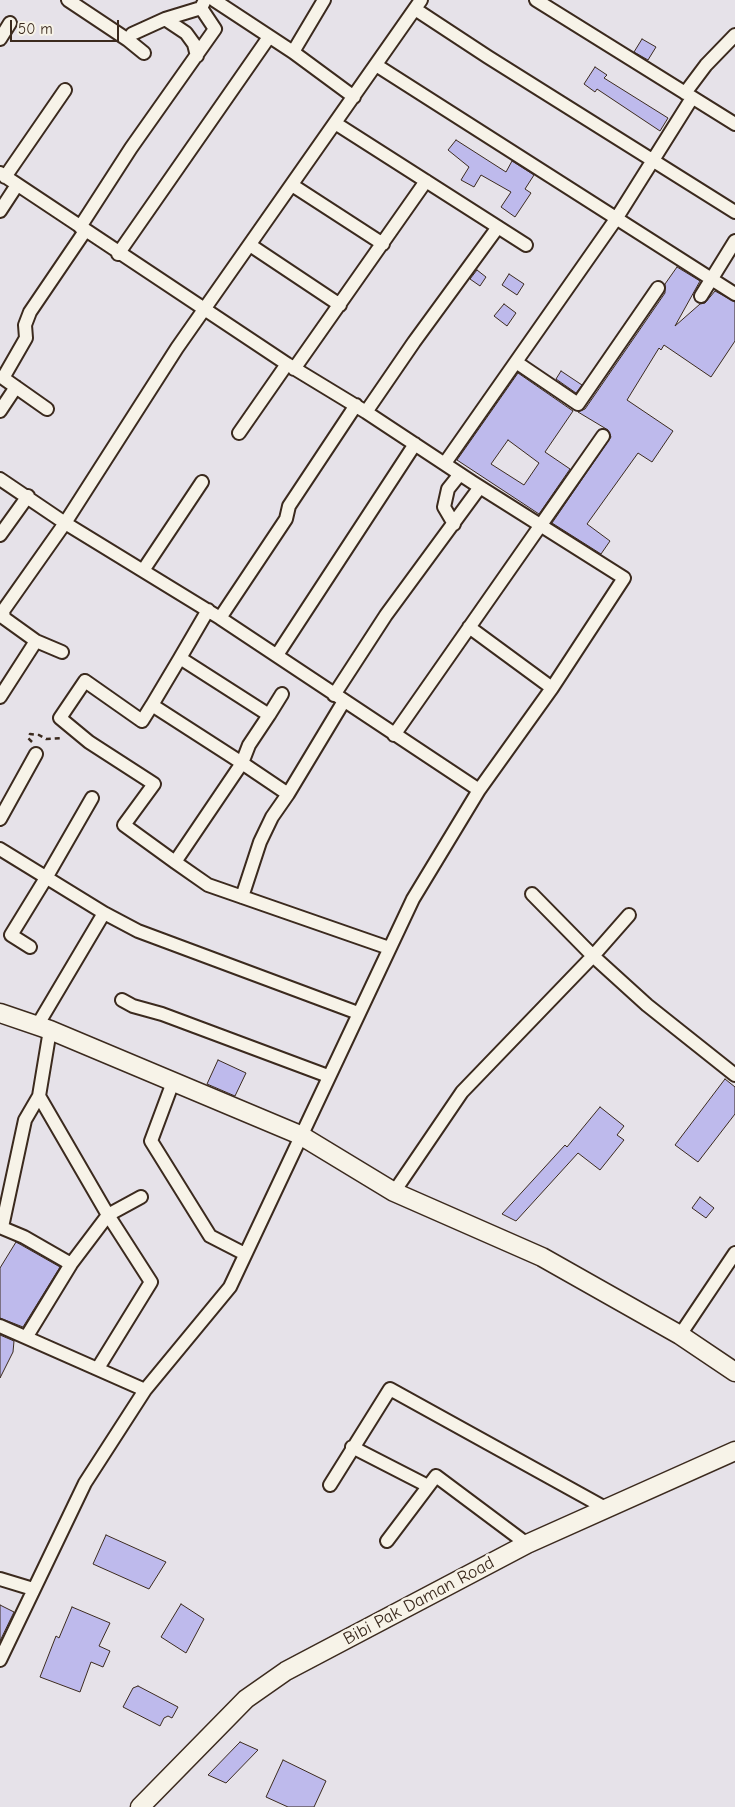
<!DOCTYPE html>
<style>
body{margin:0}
#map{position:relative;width:735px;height:1807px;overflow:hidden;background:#e6e2e9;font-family:"Comic Neue",sans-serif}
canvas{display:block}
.scale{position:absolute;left:10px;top:20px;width:109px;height:22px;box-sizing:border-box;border:2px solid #3b2a1e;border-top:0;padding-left:6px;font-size:15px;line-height:18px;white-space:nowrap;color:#3b2a1e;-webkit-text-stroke:4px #f7f3e8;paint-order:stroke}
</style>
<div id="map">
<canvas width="735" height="1807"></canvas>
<div class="scale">50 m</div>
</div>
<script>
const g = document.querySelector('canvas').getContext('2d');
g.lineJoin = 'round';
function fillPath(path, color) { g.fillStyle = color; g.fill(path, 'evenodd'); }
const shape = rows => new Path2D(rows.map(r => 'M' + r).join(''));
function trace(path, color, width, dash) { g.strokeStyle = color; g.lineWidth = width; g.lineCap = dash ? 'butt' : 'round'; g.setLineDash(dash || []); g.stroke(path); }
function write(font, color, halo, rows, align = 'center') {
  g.font = font + ' "Comic Neue",sans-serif'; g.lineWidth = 5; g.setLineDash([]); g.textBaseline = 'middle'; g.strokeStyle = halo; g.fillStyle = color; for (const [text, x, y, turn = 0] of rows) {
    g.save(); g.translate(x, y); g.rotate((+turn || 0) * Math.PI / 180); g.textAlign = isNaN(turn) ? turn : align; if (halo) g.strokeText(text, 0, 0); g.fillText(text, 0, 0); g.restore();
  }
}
const building = shape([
 [642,39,656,47,648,60,634,52,642,39],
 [595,67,607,75,604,78,668,118,660,131,597,89,595,92,584,84,595,67],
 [456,140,506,172,512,161,534,175,525,189,531,193,515,217,501,207,511,192,481,175,474,187,461,180,469,167,448,150,456,140],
 [677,267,700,281,675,326,700,304,705,303,715,291,735,302,735,341,711,377,664,345,661,350,659,348,627,400,673,431,652,462,638,453,587,524,610,541,601,554,552,523,611,437,608,430,578,412,585,409,665,293,665,284,677,267],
 [477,270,486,277,480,286,470,279,477,270],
 [509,274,524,284,517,295,502,285,509,274],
 [504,304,516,313,507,326,494,316,504,304],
 [561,371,582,385,576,393,556,379,561,371],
 [518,373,573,411,545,452,570,469,539,514,457,460,518,373],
 [508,440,539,463,524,485,491,464,508,440],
 [218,1060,246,1073,235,1096,207,1084,218,1060],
 [725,1079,735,1087,735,1114,698,1162,675,1145,725,1079],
 [600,1107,624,1126,617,1135,624,1140,600,1170,578,1153,516,1221,502,1214,565,1145,567,1147,600,1107],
 [700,1197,714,1208,706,1218,692,1208,700,1197],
 [16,1242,60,1267,23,1327,0,1318,0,1268,16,1242],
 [0,1335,14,1341,13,1352,0,1378,0,1335],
 [106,1535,166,1562,149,1589,93,1564,106,1535],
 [181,1604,204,1619,186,1653,161,1637,181,1604],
 [0,1605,14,1612,0,1641,0,1605],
 [72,1607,110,1623,99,1646,110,1651,103,1667,91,1662,80,1692,40,1677,56,1636,59,1638,72,1607],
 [138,1686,178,1707,172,1718,168,1716,164,1718,160,1726,123,1707,133,1688,138,1686],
 [240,1742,258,1750,226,1783,208,1775,240,1742],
 [283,1760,326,1781,314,1807,288,1807,266,1797,283,1760]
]);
const path = shape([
 [32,742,28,738,30,734,39,735,46,739,63,738]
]);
const street = shape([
 [68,0,128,40],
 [214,0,293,52,354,97],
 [536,0,735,124],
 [415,9,488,57,735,212],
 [165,19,186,33,194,44,197,56],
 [0,39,10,23],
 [293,52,324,0],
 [144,53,128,40,132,34,165,19,201,8],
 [376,65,735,294],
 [685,93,706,65,735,35],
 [335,123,526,245],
 [0,173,287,364,366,412,472,482,624,578,552,688,479,790,413,899,230,1287,145,1390,85,1483,0,1660],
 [5,177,65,90],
 [292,185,383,244],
 [0,211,17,185],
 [80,227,131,148,215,29,201,8,205,0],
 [250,245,340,305],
 [118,254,269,37],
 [701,296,735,241],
 [516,362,578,404,658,288],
 [294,369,426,181],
 [47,409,3,378,26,338,25,325,30,312,85,231],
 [0,411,16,387],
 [366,412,414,342,498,227],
 [239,433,287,364],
 [445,463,616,219,692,98],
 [0,479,65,523,220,618,479,790],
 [454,524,444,507,448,489,460,474],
 [0,535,28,496],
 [144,569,202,482],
 [220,618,286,519,289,506,356,405],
 [469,627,552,688],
 [62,652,36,641,4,618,3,611,65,523,177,348,421,0],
 [277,655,415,444],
 [180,658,208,610],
 [334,695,386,615,480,487],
 [0,697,36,641],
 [152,705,180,658,269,715,282,694],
 [269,715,249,745,242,763,288,794,344,701],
 [394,735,603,436],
 [0,819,36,754],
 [0,849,104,913],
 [175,862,242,763,152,705,142,721,85,681,60,718,89,742,154,784,124,825,175,862,208,885,389,948],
 [532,894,593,956,647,1005,735,1075],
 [242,897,260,842,272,817,288,794],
 [30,947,11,935,46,878,92,798],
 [122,1000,133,1006,162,1014,328,1076],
 [37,1026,104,913,138,931,358,1013],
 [173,1082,151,1141,210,1236,245,1254],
 [39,1096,108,1215,151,1282,98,1368],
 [394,1192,462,1092,593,956,629,915],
 [0,1227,24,1237,71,1264],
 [2,1227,25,1120,39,1096,50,1030],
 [0,1326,145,1390],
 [680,1335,735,1253],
 [27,1336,71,1264,108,1215,141,1197],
 [352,1447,428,1486],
 [330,1485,390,1389,607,1509],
 [387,1541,436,1476,527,1544],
 [0,1579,33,1589]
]);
const secondary = shape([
 [0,1013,50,1030,300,1135,394,1192,542,1257,680,1335,735,1372],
 [140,1807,246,1699,286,1671,527,1544,735,1451]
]);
const streetNames = [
 ["Bibi Pak Daman Road",419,1601,-28]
];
fillPath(building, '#bebaec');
trace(building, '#3b2a1e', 1);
trace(street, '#3b2a1e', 16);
trace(secondary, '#3b2a1e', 21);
trace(path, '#3b2a1e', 2.5, [5, 4]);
trace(street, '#f7f3e8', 12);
trace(secondary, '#f7f3e8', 18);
write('18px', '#3b2a1e', '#f7f3e8', streetNames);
</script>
